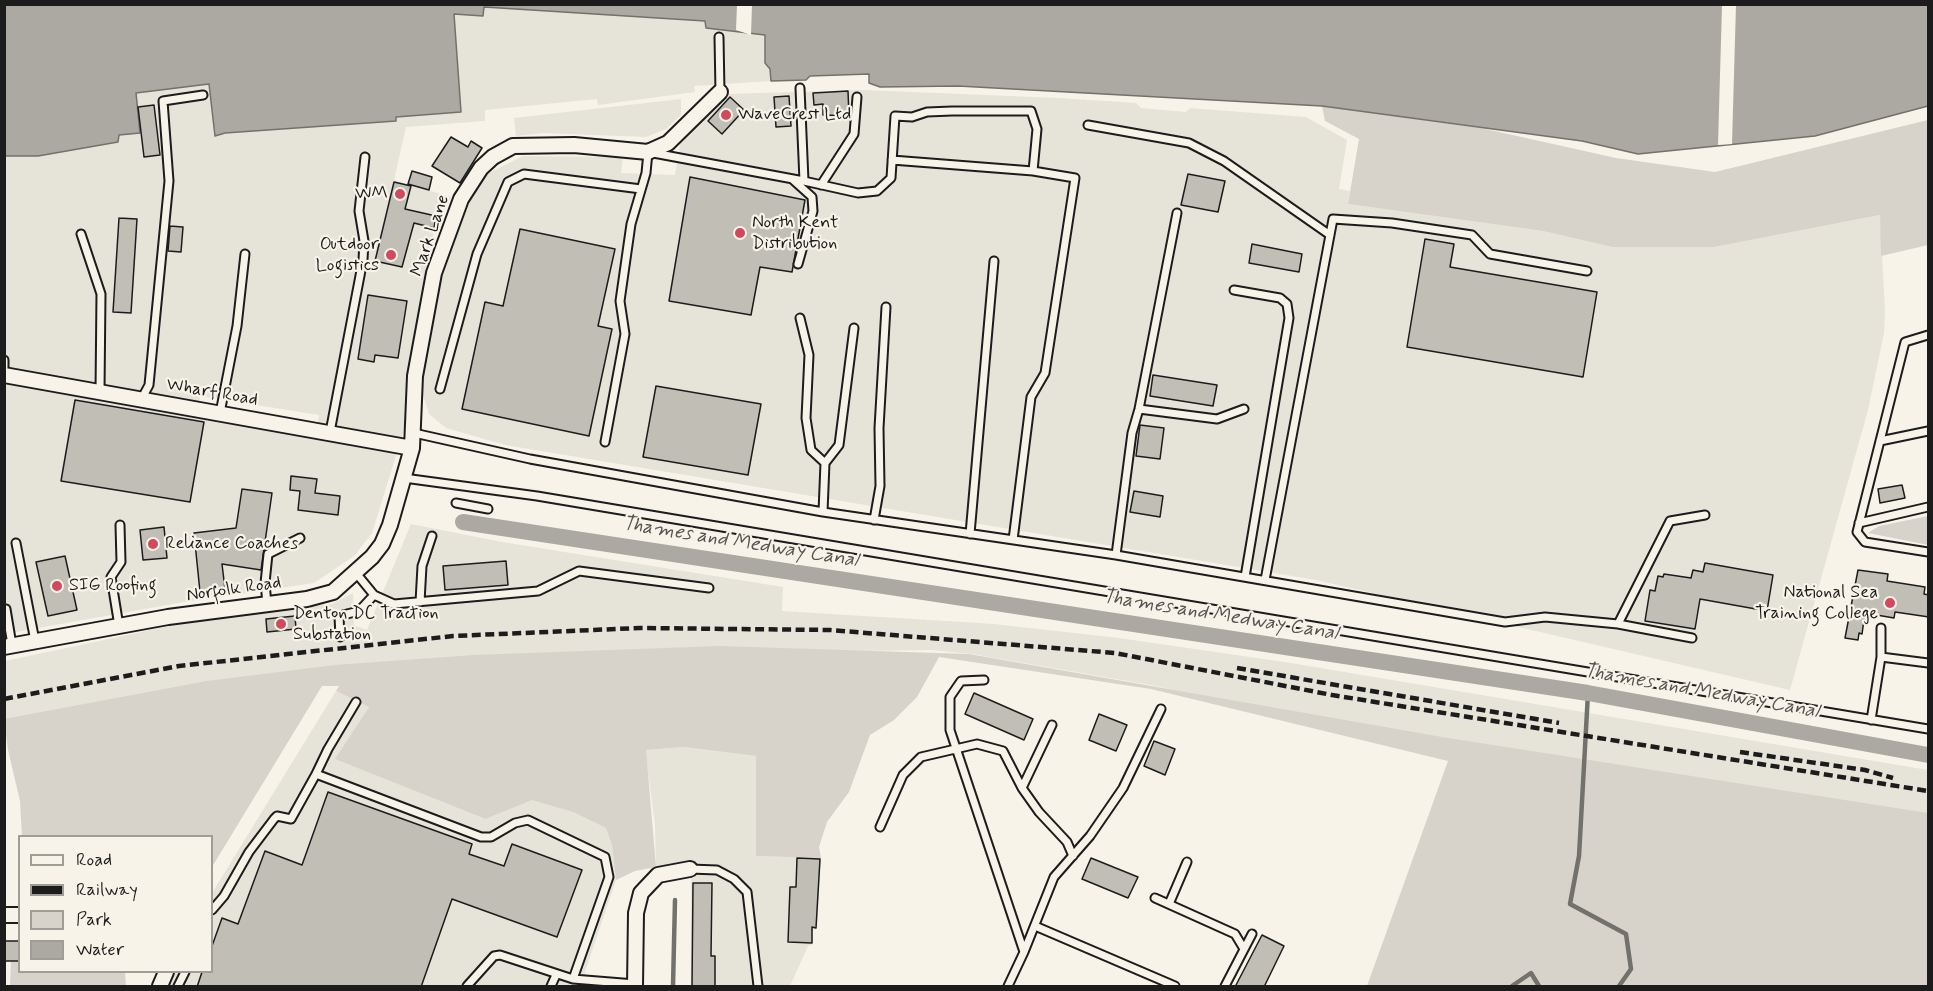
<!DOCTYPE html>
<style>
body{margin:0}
#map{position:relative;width:1933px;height:991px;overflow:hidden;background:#f7f3e8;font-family:Mynerve,sans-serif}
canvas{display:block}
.frame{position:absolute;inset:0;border:6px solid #1c1c1c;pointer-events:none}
.legend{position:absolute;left:18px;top:835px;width:195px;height:138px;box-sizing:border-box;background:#f7f3e8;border:2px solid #9f9d96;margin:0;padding:8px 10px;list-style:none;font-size:18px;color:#1c1c1c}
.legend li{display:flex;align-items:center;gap:12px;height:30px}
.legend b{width:30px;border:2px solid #9f9d96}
</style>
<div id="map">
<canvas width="1933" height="991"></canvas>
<div class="frame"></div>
<ul class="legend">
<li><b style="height:8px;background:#f7f3e8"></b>Road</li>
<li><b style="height:8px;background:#1c1c1c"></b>Railway</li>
<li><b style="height:16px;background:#d7d3cb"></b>Park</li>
<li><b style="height:16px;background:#aca9a2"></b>Water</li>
</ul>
</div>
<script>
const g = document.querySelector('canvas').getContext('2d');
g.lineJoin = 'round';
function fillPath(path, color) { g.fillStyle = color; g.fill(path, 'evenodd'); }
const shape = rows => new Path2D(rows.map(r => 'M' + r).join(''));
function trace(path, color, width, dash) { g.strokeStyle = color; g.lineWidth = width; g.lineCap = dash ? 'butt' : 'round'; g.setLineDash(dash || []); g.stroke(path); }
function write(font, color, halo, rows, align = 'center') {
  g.font = font + ' Mynerve,sans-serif'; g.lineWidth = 4.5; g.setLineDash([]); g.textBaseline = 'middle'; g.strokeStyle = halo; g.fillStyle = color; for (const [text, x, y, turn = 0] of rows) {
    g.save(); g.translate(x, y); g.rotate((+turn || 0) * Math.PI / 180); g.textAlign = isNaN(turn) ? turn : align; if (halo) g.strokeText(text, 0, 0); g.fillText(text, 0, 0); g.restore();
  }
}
const built = shape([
 [484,7,705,21,707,28,765,35,765,63,771,69,771,81,694,86,695,92,598,105,597,99,485,110,485,121,406,127,394,180,451,197,447,204,442,203,429,251,403,433,372,533,354,556,314,583,184,602,5,634,5,156,38,156,119,135,136,93,209,84,215,136,225,133,395,121,396,117,460,112,454,13,483,16],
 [200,396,319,415,316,434,198,416],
 [863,90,1058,98,1136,103,1141,108,1186,112,1190,108,1306,117,1347,140,1339,189,1350,191,1348,204,1543,231,1612,247,1714,247,1880,215,1885,312,1884,333,1868,410,1790,690,1316,580,505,445,446,428,429,414,420,386,438,278,459,218,485,175,523,156,623,157,621,173,675,175,681,139,729,94],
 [681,99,681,115,666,129,646,137,543,133,516,136,514,118],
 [411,524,502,542,783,587,782,611,994,624,1119,638,1291,663,1928,770,1928,824,1226,701,1151,685,972,654,932,650,609,654,192,695,5,728,5,661,198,620,332,604,353,593,354,625,367,630],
 [336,691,369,707,336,759,484,819,532,799,573,812,606,828,612,845,616,880,585,972,586,986,169,986,175,972,212,972,212,893],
 [684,747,756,756,756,856,821,858,817,929,813,930,812,945,808,946,790,986,691,986,691,862,656,867,655,824,645,750]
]);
const green = shape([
 [1322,106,1481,128,1616,158,1715,172,1928,120,1928,245,1881,256,1880,215,1714,247,1612,247,1543,231,1348,204,1359,139,1325,121],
 [1928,516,1928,545,1868,533,1879,526],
 [719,646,969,654,1442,737,1928,813,1928,986,1367,986,1448,761,1151,689,939,657,917,697,894,720,870,735,849,792,827,822,819,847,821,858,756,856,756,756,684,747,646,750,656,867,635,871,616,880,612,845,606,828,573,812,532,800,485,819,335,759,369,707,336,691,339,686,322,686,212,867,212,836,22,836,20,801,8,750,4,719,207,681,335,665,474,655],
 [11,961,19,961,20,972,125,972,126,986,10,986]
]);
const water = shape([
 [4,5,1928,5,1928,106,1815,136,1638,154,1582,141,1322,106,958,86,880,87,869,83,869,74,810,76,806,80,771,81,770,69,765,63,765,35,706,28,705,21,484,7,483,16,454,14,461,112,396,117,396,121,225,133,215,136,209,84,136,93,140,133,119,135,118,142,38,156,5,156,4,5]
]);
const pier = shape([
 [737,5,752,5,751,35,736,30],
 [1722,5,1736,5,1732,144,1718,145]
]);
const stream = shape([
 [1588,693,1579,856,1570,904,1626,934,1631,969,1619,986],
 [673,986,675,900],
 [1512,986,1531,973,1539,986]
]);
const canal = shape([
 [463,522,1588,693,1928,755]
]);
const building = shape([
 [848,91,849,116,823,115,823,104,814,105,813,93,848,91],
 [789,96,791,126,776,127,774,97,789,96],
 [730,97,744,110,722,134,708,121,730,97],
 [154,105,160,155,144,157,138,107,154,105],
 [451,137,468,147,471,141,482,148,460,183,432,166,451,137],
 [412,171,432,177,429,190,408,184,412,171],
 [1188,174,1225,181,1218,212,1181,205,1188,174],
 [690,177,805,200,792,272,760,267,751,315,669,301,690,177],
 [394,182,411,186,405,209,436,216,434,228,414,223,402,267,375,261,394,182],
 [119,218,137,219,131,313,113,312,119,218],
 [170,226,183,227,181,252,168,251,170,226],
 [520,229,615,249,598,326,612,329,589,436,462,409,485,302,503,306,520,229],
 [1425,239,1454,244,1450,267,1597,292,1583,377,1407,347,1425,239],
 [1252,244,1302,254,1299,272,1249,263,1252,244],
 [368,295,407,301,398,358,375,355,374,362,358,359,368,295],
 [1153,375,1217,385,1213,406,1150,396,1153,375],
 [656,386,761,404,748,475,643,457,656,386],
 [75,400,204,422,190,502,61,481,75,400],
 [1140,425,1164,428,1160,459,1136,456,1140,425],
 [291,476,317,479,315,493,340,496,338,515,298,510,300,491,290,490,291,476],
 [1902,485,1905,498,1880,503,1878,489,1902,485],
 [242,489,272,493,261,570,222,564,225,589,200,592,194,533,236,528,242,489],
 [1134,491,1163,496,1160,517,1130,512,1134,491],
 [164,527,167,558,143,560,140,530,164,527],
 [65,556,77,610,48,616,36,562,65,556],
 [506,561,508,585,445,590,443,566,506,561],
 [1705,563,1773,575,1767,611,1700,599,1695,629,1645,621,1650,590,1655,591,1658,576,1663,577,1664,574,1691,578,1693,570,1703,572,1705,563],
 [1858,570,1888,574,1887,581,1925,587,1924,594,1929,595,1929,617,1895,612,1894,618,1865,613,1862,634,1859,633,1858,640,1845,638,1858,570],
 [295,616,296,629,267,632,266,619,295,616],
 [974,693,1033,719,1024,740,965,714,974,693],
 [1099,714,1127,725,1116,751,1089,740,1099,714],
 [1154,741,1175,749,1165,775,1144,766,1154,741],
 [328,792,472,844,469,854,504,866,512,844,582,870,557,937,452,899,421,987,197,987,202,972,212,972,212,946,222,918,238,924,265,851,302,865,328,792],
 [797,858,820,859,816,928,812,927,812,943,788,942,790,887,796,887,797,858],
 [1091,858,1138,877,1128,898,1082,879,1091,858],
 [693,883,712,883,711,956,715,956,715,987,692,987,693,883],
 [1262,935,1284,946,1264,987,1235,987,1262,935],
 [4,941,20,941,20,961,4,961,4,941]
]);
const lane = shape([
 [719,37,720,92],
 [1088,125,1189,143,1224,161,1330,235],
 [892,160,1033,171,1075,178,1045,373,1031,397,1013,540],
 [792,179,812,197,813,211,798,264],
 [804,181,858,193,877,191,891,178,895,116,912,117,927,112,952,111,1031,111,1037,129,1033,171],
 [821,185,854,134,857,97],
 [81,234,101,294,100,391],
 [1234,290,1280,298,1287,304,1289,318,1245,577],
 [800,318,809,355,806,418,811,450,825,463,823,512],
 [1928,335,1905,342,1857,532,1865,542,1928,552],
 [4,360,4,367],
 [440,389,477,254,508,182,524,174,641,189],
 [142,398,149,385,169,181,163,101,203,95],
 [1139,409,1217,419,1244,409],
 [220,413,237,326,245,254],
 [330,432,363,260,364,241,359,211,365,157],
 [414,433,530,459,823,512,1116,555,1505,622,1545,617,1618,624,1692,638],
 [1880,441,1928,431],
 [605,442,625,334,620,301,631,224,646,173,648,152,804,181,800,88],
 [825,463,839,445,854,328],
 [404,478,537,496,1928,729],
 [456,503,488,509],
 [874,520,880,486,879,428,886,307],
 [1859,523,1928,507],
 [970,534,994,261],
 [16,543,35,641],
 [1116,555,1132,433,1139,409,1177,213],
 [356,573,374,595,394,604,538,591,579,571,709,588],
 [1265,580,1333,219,1392,223,1472,235,1490,254,1587,271],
 [420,602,422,566,432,536],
 [267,604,265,583,268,554,300,538],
 [6,609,11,639,9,646],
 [1618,624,1670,521,1705,515],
 [119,626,111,577,121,562,120,525],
 [340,637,339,616,359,611,374,595],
 [1881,657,1928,663],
 [984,680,961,681,950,697,950,730,1024,952,1008,986],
 [1871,720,1881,657,1881,628],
 [1052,725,1022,788,1039,812,1067,842,1073,856],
 [316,774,328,749,356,702],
 [880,827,903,775,921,757,977,744,1003,751,1022,788],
 [690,869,717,870,734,879,747,892,758,986],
 [1155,898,1235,934,1244,949],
 [1169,904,1187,862],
 [212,910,224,896,249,852,274,819,277,816,291,819,316,774,481,837,491,837,515,823,528,820,605,857,609,877,573,979],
 [1035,926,1175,986],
 [1024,952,1054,877,1090,836,1123,788,1161,709],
 [178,986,185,972],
 [467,986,494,956,500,955,573,979,635,984],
 [551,986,556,975],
 [1225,986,1252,934]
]);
const street = shape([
 [4,375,412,448],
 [4,647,168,617,307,599,333,592,372,557,382,544,390,525,412,448,415,376,434,273,461,199,481,168,493,157,513,146,574,145,648,152,668,143,720,92],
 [4,915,20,915],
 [160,986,166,972],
 [635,986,636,913,641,893,658,875,690,869]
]);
const rail = shape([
 [1237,668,1559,723],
 [4,699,179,666,453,636,640,628,830,630,1115,653,1332,695,1928,791],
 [1740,752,1865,770,1893,778]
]);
const markers = [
 [726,115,6,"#d1495b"],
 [400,194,6,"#d1495b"],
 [740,233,6,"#d1495b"],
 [391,255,6,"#d1495b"],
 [153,544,6,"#d1495b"],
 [57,586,6,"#d1495b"],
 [1890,603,6,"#d1495b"],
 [281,624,6,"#d1495b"]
];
const poiNames = [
 ["WaveCrest Ltd",738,115],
 ["WM",388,194,"right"],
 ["North Kent",752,223],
 ["Distribution",752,244],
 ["Outdoor",379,245,"right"],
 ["Logistics",379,266,"right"],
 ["Reliance Coaches",165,544],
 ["SIG Roofing",69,586],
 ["National Sea",1878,593,"right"],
 ["Training College",1878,614,"right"],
 ["Denton DC Traction",293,614],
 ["Substation",293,635]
];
const streetNames = [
 ["Mark Lane",431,236,-71],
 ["Wharf Road",212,393,10],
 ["Norfolk Road",234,590,-8]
];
const waterNames = [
 ["Thames and Medway Canal",740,543,9],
 ["Thames and Medway Canal",1220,616,9],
 ["Thames and Medway Canal",1701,692,10]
];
fillPath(built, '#e6e3d9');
fillPath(green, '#d7d3cb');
fillPath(water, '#aca9a2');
trace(water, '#72716c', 1.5);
fillPath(pier, '#f7f3e8');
trace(stream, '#72716c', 4.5);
trace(canal, '#aca9a2', 16);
fillPath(building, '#c0beb5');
trace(building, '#1c1c1c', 1.5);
trace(lane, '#1c1c1c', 11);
trace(street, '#1c1c1c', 18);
trace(lane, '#f7f3e8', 7);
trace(street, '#f7f3e8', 14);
trace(rail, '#1c1c1c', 4.5, [9, 4.5]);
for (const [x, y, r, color] of markers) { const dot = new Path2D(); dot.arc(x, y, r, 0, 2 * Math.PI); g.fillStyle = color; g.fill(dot); trace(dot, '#f7f3e8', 2); }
write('18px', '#1c1c1c', '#f7f3e8', poiNames, 'left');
write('18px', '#1c1c1c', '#f7f3e8', streetNames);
write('italic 20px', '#565452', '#f7f3e8', waterNames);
</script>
